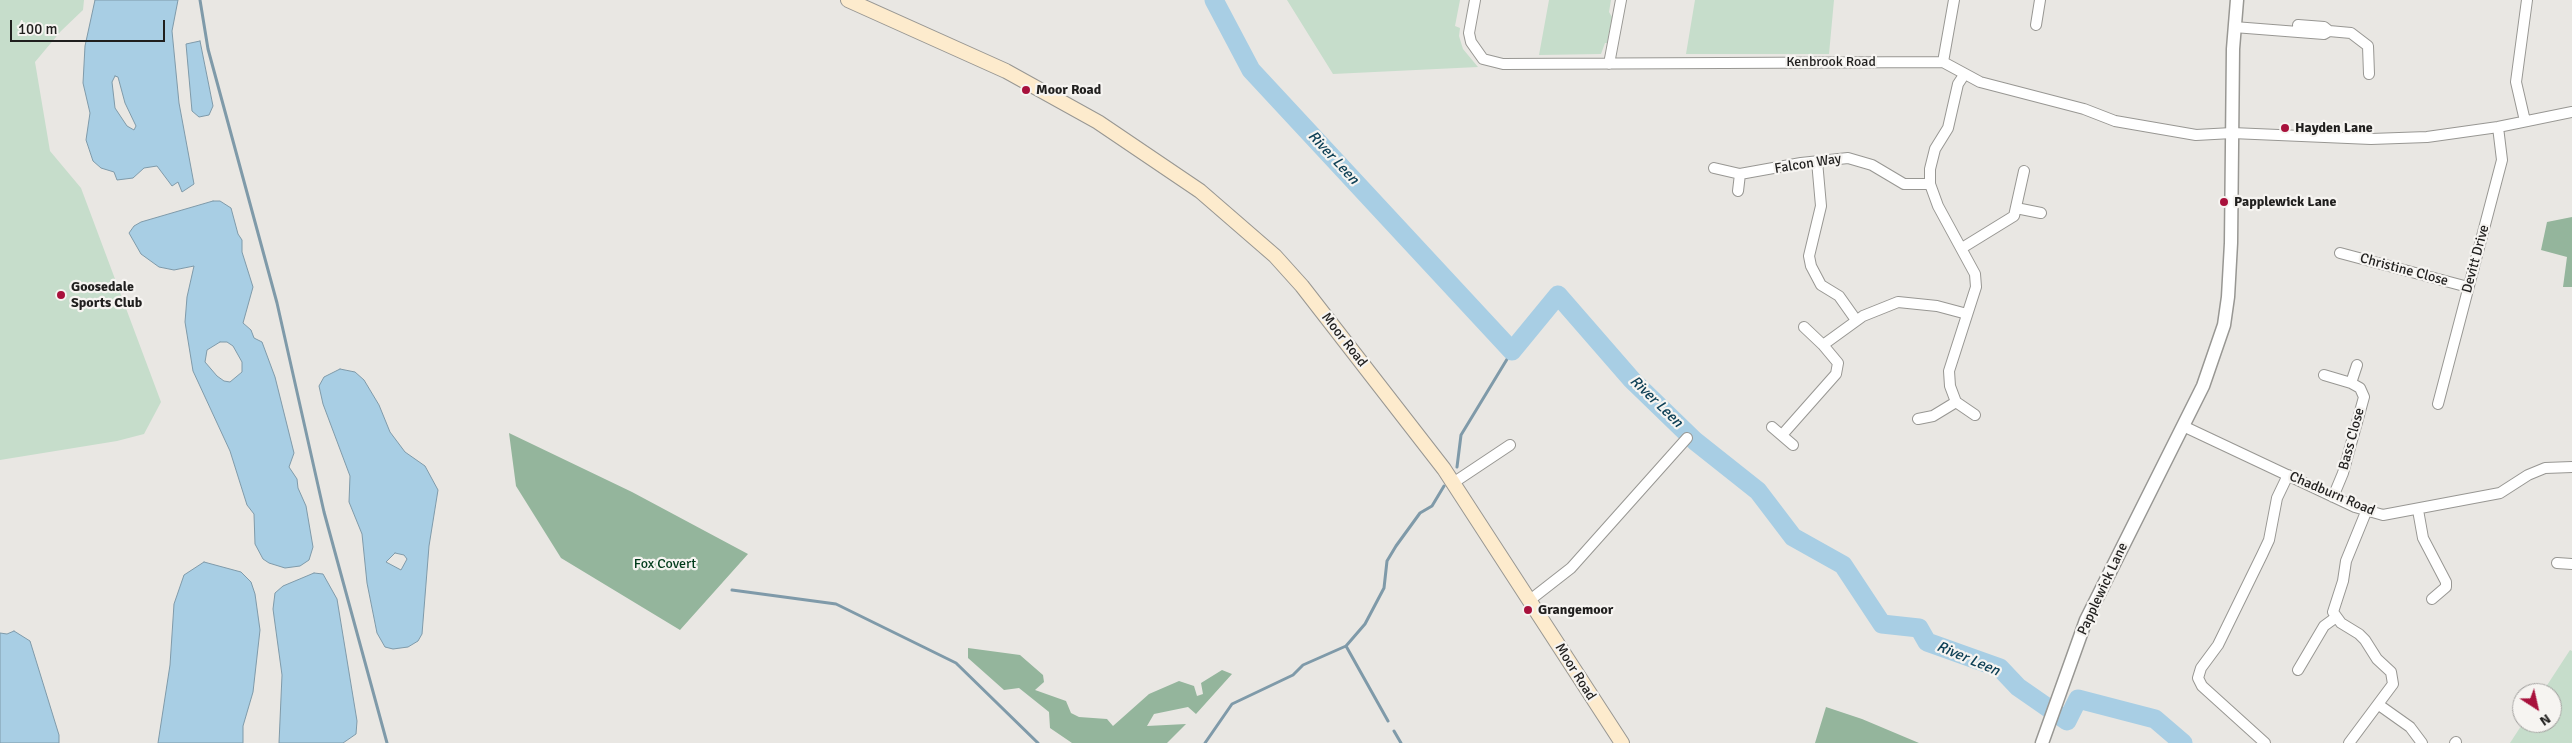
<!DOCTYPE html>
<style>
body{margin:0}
#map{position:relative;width:2572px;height:743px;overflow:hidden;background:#e9e7e3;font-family:Signika,sans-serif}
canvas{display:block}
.north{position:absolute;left:2512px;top:683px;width:50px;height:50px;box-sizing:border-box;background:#f6f4f1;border:1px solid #a09f9d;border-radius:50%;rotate:145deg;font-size:14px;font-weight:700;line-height:20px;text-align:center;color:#201f1e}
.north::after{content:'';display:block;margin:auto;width:18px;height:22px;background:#a8113c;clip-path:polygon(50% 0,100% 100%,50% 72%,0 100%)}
.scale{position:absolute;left:10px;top:20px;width:155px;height:22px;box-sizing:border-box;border:2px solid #201f1e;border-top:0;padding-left:6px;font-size:15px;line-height:18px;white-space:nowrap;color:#201f1e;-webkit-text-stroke:4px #f6f4f1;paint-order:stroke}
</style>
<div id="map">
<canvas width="2572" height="743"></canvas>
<div class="north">N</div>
<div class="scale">100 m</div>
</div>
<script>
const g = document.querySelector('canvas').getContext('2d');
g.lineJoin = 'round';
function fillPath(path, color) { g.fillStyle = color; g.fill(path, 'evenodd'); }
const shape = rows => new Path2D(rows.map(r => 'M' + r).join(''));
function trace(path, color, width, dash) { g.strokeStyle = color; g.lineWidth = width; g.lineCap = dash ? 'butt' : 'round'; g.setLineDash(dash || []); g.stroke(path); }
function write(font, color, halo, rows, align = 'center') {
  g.font = font + ' Signika,sans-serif'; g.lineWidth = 4.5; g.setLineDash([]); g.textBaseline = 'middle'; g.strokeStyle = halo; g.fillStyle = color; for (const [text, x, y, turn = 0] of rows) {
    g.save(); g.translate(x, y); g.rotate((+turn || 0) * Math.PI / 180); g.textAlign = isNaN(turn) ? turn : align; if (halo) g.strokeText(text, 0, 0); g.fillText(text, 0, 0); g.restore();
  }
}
const green = shape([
 [0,0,84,0,83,10,61,31,35,62,50,151,81,188,161,402,144,434,117,441,0,460],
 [1287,0,1460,0,1455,26,1460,28,1459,36,1463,49,1478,67,1333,74],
 [1549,0,1611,0,1609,12,1612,17,1607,43,1605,43,1601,54,1539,55],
 [1695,0,1834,0,1829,54,1686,54],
 [2570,650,2572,651,2572,743,2510,743,2523,723,2552,723,2552,693,2542,693]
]);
const forest = shape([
 [2572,217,2572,287,2563,287,2567,257,2541,250,2547,222],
 [509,433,632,492,748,554,680,630,561,558,516,486],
 [968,648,1020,655,1043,675,1044,682,1035,690,1066,701,1071,713,1079,717,1107,719,1113,726,1149,694,1179,681,1194,686,1197,696,1203,694,1201,683,1222,670,1232,674,1196,714,1188,707,1154,714,1147,726,1186,724,1167,743,1072,743,1050,728,1049,712,1019,688,1004,690,968,658],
 [1826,707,1862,719,1919,743,1815,743]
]);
const water = shape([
 [95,0,178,0,172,31,179,103,194,184,182,192,178,182,172,186,157,166,144,168,133,178,117,180,114,172,101,168,93,161,86,140,90,113,83,83,85,46,95,0],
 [115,76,118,77,125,103,136,126,134,130,127,126,115,108,112,82,115,76],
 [200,41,213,106,209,115,199,117,192,111,186,44,200,41],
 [213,201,220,201,231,208,238,234,242,240,242,252,253,287,243,323,251,330,254,338,262,342,275,377,294,453,289,467,297,479,298,488,306,506,313,547,309,560,300,566,285,568,269,563,263,559,255,544,254,514,247,505,230,451,193,371,185,322,187,297,194,266,174,270,159,267,141,254,129,233,134,226,141,222,213,201],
 [220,342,227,342,233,346,242,362,242,372,230,382,224,381,217,376,205,362,207,350,220,342],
 [340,369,355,372,364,380,379,405,390,432,405,452,425,466,438,490,429,546,422,634,418,641,408,647,393,649,385,647,377,633,367,583,362,534,349,502,350,476,323,404,319,386,324,377,340,369],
 [395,553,404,555,407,559,401,570,386,562,395,553],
 [204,562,241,572,251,582,255,594,260,630,253,692,243,726,243,743,158,743,170,665,174,604,184,575,204,562],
 [314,573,323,574,337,599,357,721,356,734,343,743,279,743,282,675,273,609,275,593,283,586,314,573],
 [14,631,30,641,59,735,59,743,0,743,0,633,7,634,14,631]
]);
const stream = shape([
 [200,0,208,49,277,303,324,512,387,743],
 [1457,467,1461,435,1512,351],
 [732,590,836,604,956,663,1038,743],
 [1346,646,1388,721],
 [1394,731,1401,743],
 [1205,743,1232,704,1293,675,1303,665,1346,646,1365,624,1384,588,1387,561,1396,546,1420,513,1432,506,1444,486]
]);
const river = shape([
 [1214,0,1251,70,1512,351,1558,295,1632,380,1695,441,1758,491,1793,537,1843,565,1882,624,1919,628,1927,642,2000,668,2018,687,2067,721,2078,699,2155,719,2183,743]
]);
const minor = shape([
 [1475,0,1469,33,1471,42,1483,59,1503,64,1943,62,1980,82,2084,109,2115,121,2196,135,2232,133,2371,139,2427,137,2498,127,2572,112],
 [2036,25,2040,0],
 [2298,25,2324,27,2329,31],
 [2234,27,2324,34,2329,31,2351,33,2368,46,2369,74],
 [1943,62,1954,0],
 [1609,64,1621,0],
 [1964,75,1958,84,1948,128,1935,149,1930,169,1930,184,1938,206,1975,274,1976,287,1949,371,1950,386,1956,402,1975,415],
 [2525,121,2516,82,2527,0],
 [1817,161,1821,206,1809,256,1811,266,1821,285,1839,296,1856,320],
 [1714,168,1740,174,1801,163,1848,158,1872,165,1904,184,1930,184],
 [1738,191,1740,174],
 [2016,208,2041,213],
 [1962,248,2014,216,2024,171],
 [2340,253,2468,287],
 [1804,327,1823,345],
 [2324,375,2351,383,2360,388,2364,397,2343,473,2333,497],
 [2351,383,2357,365],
 [2438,404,2502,160,2498,127],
 [1918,419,1933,416,1956,402],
 [2183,426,2355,507,2383,515,2500,493,2528,475,2545,468,2572,467],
 [1772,427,1793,445],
 [1782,435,1836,374,1838,363,1823,345,1863,316,1898,302,1937,306,1967,314],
 [1453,483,1510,445],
 [2418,510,2423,538,2446,582,2446,587,2432,599],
 [2557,563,2572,564],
 [1530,600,1571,568,1687,438],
 [2298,670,2324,626,2335,618],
 [2379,705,2410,727,2422,743],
 [2265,743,2202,686,2198,678,2201,668,2218,645,2262,555,2269,540,2277,498,2288,475],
 [2349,743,2393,684,2391,672,2377,659,2365,640,2359,634,2341,623,2333,612,2343,581,2346,561,2366,512],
 [2455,743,2456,742]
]);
const tertiary = shape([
 [2042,743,2086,620,2203,386,2224,325,2228,297,2231,243,2233,49,2237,0]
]);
const secondary = shape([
 [848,0,1006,71,1098,122,1200,191,1275,256,1302,286,1444,469,1622,743]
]);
const markers = [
 [1026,90,5,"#a8113c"],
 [2285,128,5,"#a8113c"],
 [2224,202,5,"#a8113c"],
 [61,295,5,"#a8113c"],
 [1528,610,5,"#a8113c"]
];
const streetNames = [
 ["Kenbrook Road",1831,62],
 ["Falcon Way",1808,164,-9],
 ["Devitt Drive",2476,259,-75],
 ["Christine Close",2404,270,15],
 ["Moor Road",1344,340,52],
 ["Bass Close",2352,439,-75],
 ["Chadburn Road",2332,494,23],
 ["Papplewick Lane",2103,589,-65],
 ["Moor Road",1575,672,58]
];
const poiNames = [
 ["Moor Road",1036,90],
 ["Hayden Lane",2295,128],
 ["Papplewick Lane",2234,202],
 ["Goosedale",71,287],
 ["Sports Club",71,303],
 ["Grangemoor",1538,610]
];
const parkNames = [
 ["Fox Covert",665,564]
];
const waterNames = [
 ["River Leen",1333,158,47],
 ["River Leen",1656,402,44],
 ["River Leen",1968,659,23]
];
fillPath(green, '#c6ddcb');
fillPath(forest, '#94b59c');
fillPath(water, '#a8cee4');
trace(water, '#7f9aa9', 1);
trace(stream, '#7f9aa9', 3);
trace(river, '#a8cee4', 19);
trace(minor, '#989793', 12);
trace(tertiary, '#989793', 15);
trace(secondary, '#989793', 16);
trace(minor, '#fff', 10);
trace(tertiary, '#fff', 12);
trace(secondary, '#fdebcd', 14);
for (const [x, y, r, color] of markers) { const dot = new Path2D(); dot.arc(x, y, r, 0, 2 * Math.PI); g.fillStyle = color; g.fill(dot); trace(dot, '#f6f4f1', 2); }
write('14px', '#201f1e', '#f6f4f1', streetNames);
write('bold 14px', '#201f1e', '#f6f4f1', poiNames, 'left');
write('14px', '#003b1a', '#f6f4f1', parkNames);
write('italic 15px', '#0e4056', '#f6f4f1', waterNames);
</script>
